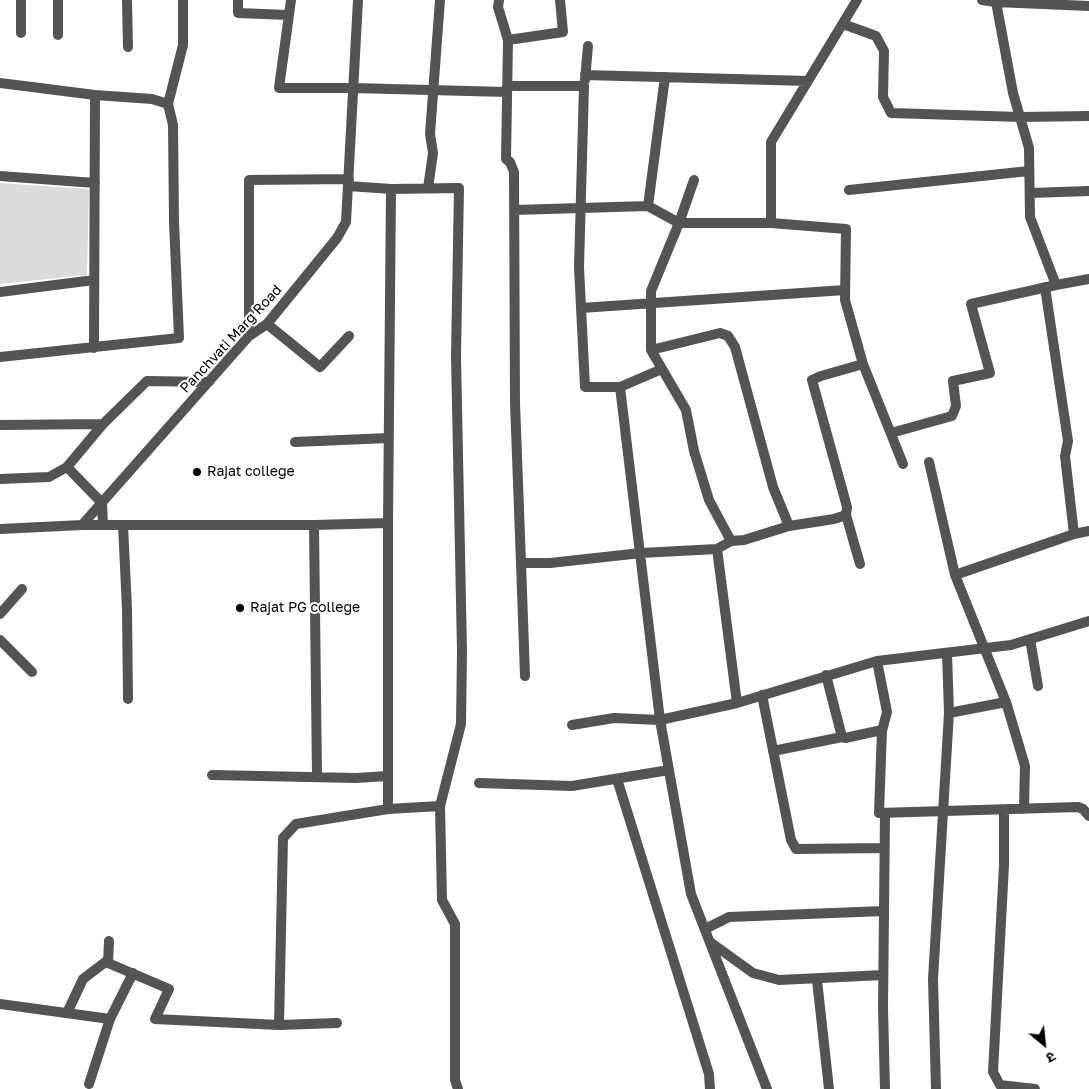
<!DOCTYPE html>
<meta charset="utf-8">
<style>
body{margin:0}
#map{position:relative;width:1089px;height:1089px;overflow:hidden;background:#fff;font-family:"Golos Text","Noto Sans Devanagari",sans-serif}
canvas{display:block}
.north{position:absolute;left:1019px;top:1019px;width:50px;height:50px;-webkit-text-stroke:4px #fff;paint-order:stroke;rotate:152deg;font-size:14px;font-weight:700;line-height:20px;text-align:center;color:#000}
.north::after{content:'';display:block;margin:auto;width:18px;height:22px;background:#000;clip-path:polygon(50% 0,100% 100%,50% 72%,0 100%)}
</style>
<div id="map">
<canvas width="1089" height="1089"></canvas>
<div class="north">उ</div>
</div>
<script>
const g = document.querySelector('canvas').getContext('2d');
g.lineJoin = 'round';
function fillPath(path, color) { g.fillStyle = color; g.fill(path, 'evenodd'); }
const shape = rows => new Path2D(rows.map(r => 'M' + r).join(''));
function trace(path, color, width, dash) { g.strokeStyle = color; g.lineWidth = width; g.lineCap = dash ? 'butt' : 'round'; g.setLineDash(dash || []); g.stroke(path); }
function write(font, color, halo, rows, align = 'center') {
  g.font = font + ' "Golos Text",sans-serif'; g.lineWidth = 4; g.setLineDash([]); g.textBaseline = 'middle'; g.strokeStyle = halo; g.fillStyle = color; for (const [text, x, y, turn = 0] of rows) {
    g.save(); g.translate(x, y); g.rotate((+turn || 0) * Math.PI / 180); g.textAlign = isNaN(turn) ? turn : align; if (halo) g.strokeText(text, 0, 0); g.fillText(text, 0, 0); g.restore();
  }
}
const green = shape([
 [0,183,89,189,87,275,0,284]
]);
const minor = shape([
 [21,0,21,33],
 [127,0,128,47],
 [238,0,238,13,288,15],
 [291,0,279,88,353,88,507,92],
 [499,0,498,7,508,40],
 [857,0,771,142,771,223,846,229,845,300,863,364,903,464],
 [982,0,996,2,1013,93,1029,148,1030,217,1056,285,1089,279],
 [996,0,996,2,1089,6],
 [843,24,876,36,884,51,883,97,891,113,1020,117,1089,116],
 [58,35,58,0],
 [585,75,808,81],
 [585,80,588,46],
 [0,83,95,95,152,99,168,104,173,125,174,222,179,338,0,357],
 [507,86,584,86,579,267,585,387,620,387,660,720,737,703],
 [168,104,183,45,183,0],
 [0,176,95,183],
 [348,186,391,189,388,523],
 [428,188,433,153,430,134,440,0],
 [391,189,459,188,456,356,462,651,461,724,440,806,442,900,455,924,455,1080,458,1089],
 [849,190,1029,171],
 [1030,193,1089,191],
 [648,206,665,77],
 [514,210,648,206,679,223,694,180],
 [771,223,679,223,651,291,651,350,686,410,694,451,709,500,731,541,717,549,737,703,877,661,1011,645,1089,621],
 [1045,287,1068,441,1065,456,1074,534],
 [0,292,94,280],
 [581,308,845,290],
 [267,324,320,367,349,336],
 [249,336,249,180,349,179],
 [94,348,95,95],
 [651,350,720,333,728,336,735,347,773,487,789,526],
 [620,387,662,369],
 [0,425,103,424],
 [891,433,952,416,956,406,953,381,990,373,971,304,1056,285],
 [295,442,389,438],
 [929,462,955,575,1006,702,1025,766,1024,809],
 [67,467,102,503,103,525],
 [0,479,49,477,67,467,103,424,147,381,209,382],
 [82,525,249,336,267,324,337,238,346,222,358,0],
 [123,525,127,609,128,699],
 [314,525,388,523,388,809],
 [0,529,82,525,314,525,317,776],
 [731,541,744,540,789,526,834,519,846,515],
 [521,563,515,403,514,172,510,162,506,159,508,40,563,32,560,0],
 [860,564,846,515,847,507,812,380,821,376,863,364],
 [955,575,1074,534,1089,531],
 [0,614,22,589],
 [1030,639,1038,686],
 [0,640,32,672],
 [877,661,887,712,882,731],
 [826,675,842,737,845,738,882,730,879,813,1078,807,1083,809,1089,816],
 [525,676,521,563,550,563,641,553,717,549],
 [762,695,791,840,796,849,884,848],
 [949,713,1006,702],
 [572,725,614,718,660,720,691,894,767,1089],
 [773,751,842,737],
 [212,775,356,778,387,776],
 [617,779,709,1074,710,1089],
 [479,783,572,786,669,770],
 [1004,810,1004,865,993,1072,1000,1085,1035,1089],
 [705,929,729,917,884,911],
 [109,941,108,963,169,989,155,1019,279,1025],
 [710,942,753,973,779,980,883,975],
 [817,980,829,1089],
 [0,1004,110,1019],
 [67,1013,83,979,108,960],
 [337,1023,279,1025,283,838,296,824,388,809,440,806],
 [89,1084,110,1019,133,973],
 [885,1089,883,1008,885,814],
 [936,1089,933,979,949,713,947,653]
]);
const markers = [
 [197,472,5,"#000"],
 [240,608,5,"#000"]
];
const streetNames = [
 ["Panchvati Marg Road",231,339,-47]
];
const poiNames = [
 ["Rajat college",207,472],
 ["Rajat PG college",250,608]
];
fillPath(green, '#dbdbdb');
trace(minor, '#545454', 10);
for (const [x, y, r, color] of markers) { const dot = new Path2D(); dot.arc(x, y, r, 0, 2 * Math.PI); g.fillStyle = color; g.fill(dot); trace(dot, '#fff', 2); }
write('14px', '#000', '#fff', streetNames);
write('14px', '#000', '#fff', poiNames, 'left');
</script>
